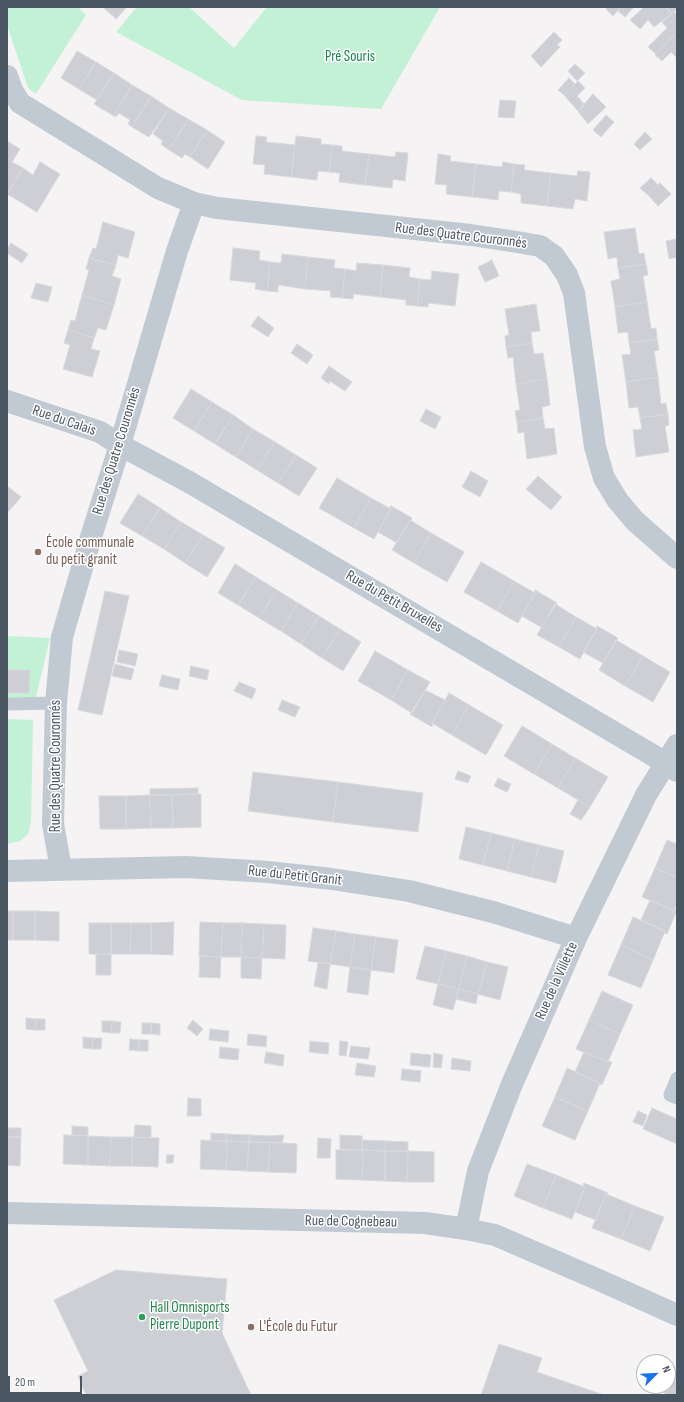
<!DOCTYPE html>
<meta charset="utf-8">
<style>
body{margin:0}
#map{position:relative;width:684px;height:1402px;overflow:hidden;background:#f5f3f3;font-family:"Sofia Sans Condensed",sans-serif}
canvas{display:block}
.frame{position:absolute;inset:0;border:8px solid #4a5661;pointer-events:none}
.north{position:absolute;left:636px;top:1354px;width:40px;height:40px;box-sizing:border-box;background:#fff;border:1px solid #b7bbc0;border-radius:50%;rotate:66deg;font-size:11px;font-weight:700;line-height:16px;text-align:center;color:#4a5661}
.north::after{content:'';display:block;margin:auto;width:14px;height:18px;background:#1a73e8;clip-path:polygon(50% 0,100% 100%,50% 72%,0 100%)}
.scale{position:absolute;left:8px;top:1376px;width:74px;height:18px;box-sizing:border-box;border:2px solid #4a5661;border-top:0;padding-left:5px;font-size:12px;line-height:14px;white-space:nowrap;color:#4a5661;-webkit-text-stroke:3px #fff;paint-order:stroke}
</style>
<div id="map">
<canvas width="684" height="1402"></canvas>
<div class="frame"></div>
<div class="north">N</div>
<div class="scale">20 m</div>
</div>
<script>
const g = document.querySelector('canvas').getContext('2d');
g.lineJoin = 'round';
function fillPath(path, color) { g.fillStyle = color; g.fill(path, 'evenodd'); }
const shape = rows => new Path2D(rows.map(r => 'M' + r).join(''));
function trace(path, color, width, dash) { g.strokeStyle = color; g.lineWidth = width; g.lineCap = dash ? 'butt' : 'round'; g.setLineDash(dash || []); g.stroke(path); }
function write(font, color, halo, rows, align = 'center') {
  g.font = font + ' "Sofia Sans Condensed",sans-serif'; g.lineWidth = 3; g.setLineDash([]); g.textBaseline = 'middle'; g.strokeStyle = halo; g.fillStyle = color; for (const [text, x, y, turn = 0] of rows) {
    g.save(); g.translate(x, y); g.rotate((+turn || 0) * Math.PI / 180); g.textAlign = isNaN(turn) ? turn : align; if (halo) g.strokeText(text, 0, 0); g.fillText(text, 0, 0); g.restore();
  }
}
const green = shape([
 [7,7,78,7,86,15,36,94,28,88,7,25],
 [137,7,189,7,234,48,267,7,440,7,381,109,242,100,116,32],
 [7,636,50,638,36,697,7,697],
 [7,719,33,720,31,823,28,834,20,841,7,844]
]);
const building = shape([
 [103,7,127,7,116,19,103,7],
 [608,7,621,7,613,16,606,9,608,7],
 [621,7,634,7,625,17,618,11,621,7],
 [644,7,666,7,671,14,654,27,648,20,640,29,630,20,644,7],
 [666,7,677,7,677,9,672,14,666,7],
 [674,12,677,16,677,32,656,54,648,47,667,28,662,22,674,12],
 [554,32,562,40,557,45,560,47,541,67,531,56,554,32],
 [677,32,677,58,671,52,662,61,655,55,677,32],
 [77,51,96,62,79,89,61,78,77,51],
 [96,62,114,73,97,100,79,89,96,62],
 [575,64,585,73,577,81,568,71,575,64],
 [114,73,132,85,114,116,94,104,114,73],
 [569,78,575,84,564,95,558,90,569,78],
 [578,81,585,88,577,96,585,105,578,111,564,95,578,81],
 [132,85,151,96,132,127,128,124,130,120,119,113,116,117,114,116,132,85],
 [593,94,606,107,588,124,578,111,593,94],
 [151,96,169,108,149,137,132,127,151,96],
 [500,100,516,101,514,118,498,117,500,100],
 [169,108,188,119,169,150,161,144,163,141,153,134,169,108],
 [606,115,614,122,601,137,593,130,606,115],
 [188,119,207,130,190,157,185,154,182,158,169,150,188,119],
 [207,130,225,142,208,169,190,157,207,130],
 [645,132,652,139,640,150,634,144,645,132],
 [256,136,267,137,266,142,295,145,291,177,264,174,265,165,253,164,256,136],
 [296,136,321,139,321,144,332,145,329,172,318,171,317,180,291,177,296,136],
 [7,141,20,149,12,162,23,168,7,194,7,141],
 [332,145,342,146,342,151,369,154,365,185,339,182,340,173,329,172,332,145],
 [396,152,408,153,405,181,393,179,392,188,365,185,369,154,395,157,396,152],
 [438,154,451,156,450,161,476,164,472,197,446,194,447,185,435,184,438,154],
 [40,162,60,174,37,212,7,194,23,168,33,175,40,162],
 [503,162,514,164,511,192,499,191,498,200,472,197,476,164,502,167,503,162],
 [514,164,525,165,524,170,551,173,547,206,521,203,521,194,511,192,514,164],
 [578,171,590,172,587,201,575,199,573,209,547,206,551,173,577,176,578,171],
 [651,178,658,185,648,195,640,188,651,178],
 [660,183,671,194,658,206,648,195,660,183],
 [103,222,135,232,128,258,118,255,116,265,89,258,93,248,96,249,103,222],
 [635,228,639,254,644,253,646,264,618,268,617,257,608,259,604,232,635,228],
 [677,239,677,257,669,259,666,241,677,239],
 [11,243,28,254,22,263,7,253,7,249,11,243],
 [233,248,260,251,259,260,270,262,267,291,255,289,256,283,230,280,233,248],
 [282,254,308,257,305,289,278,285,278,292,267,291,270,262,281,263,282,254],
 [308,257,335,260,334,268,345,269,342,298,330,297,331,291,305,289,308,257],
 [89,258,116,265,112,276,121,279,114,305,82,295,89,270,86,269,89,258],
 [492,260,499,276,485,282,478,267,492,260],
 [357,263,383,265,380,297,353,294,353,299,342,298,345,269,356,271,357,263],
 [646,264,648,275,643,276,647,302,615,307,611,281,620,279,618,268,646,264],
 [383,265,410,268,409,277,420,279,417,306,406,305,406,300,380,297,383,265],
 [432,271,459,274,455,306,428,303,428,307,417,306,420,279,431,280,432,271],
 [36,283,52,287,48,302,31,298,36,283],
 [82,295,114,305,106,330,98,328,94,338,68,330,71,320,75,321,82,295],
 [647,302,651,329,656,328,657,339,629,343,628,332,618,333,615,307,647,302],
 [536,304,540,331,531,332,532,343,506,347,505,336,509,335,505,309,536,304],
 [258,316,274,328,268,337,251,326,258,316],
 [68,330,94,338,91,349,100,351,92,377,63,369,70,345,64,343,68,330],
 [657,339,659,350,654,351,658,377,626,382,622,355,631,354,629,343,657,339],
 [532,343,534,354,543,353,547,379,516,384,513,357,508,358,506,347,532,343],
 [297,344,313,355,307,364,291,353,297,344],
 [329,366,352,382,345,391,330,381,329,384,321,378,329,366],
 [658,377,661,404,666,403,668,414,640,418,638,407,629,408,626,382,658,377],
 [547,379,550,405,542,407,543,418,517,422,515,411,520,410,516,384,547,379],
 [191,389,212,402,194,431,173,418,191,389],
 [212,402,233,415,215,444,194,431,212,402],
 [426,409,441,417,435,429,420,421,426,409],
 [668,414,669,425,665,426,669,452,636,457,633,430,642,429,640,418,668,414],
 [233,415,253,429,236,457,215,444,233,415],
 [543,418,545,429,554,428,557,454,527,459,524,432,518,433,517,422,543,418],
 [253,429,275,442,257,470,236,457,253,429],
 [275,442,296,455,278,483,257,470,275,442],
 [296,455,317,468,299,496,278,483,296,455],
 [471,471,488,481,480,497,462,487,471,471],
 [538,476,562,497,551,510,526,489,538,476],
 [337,478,371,498,354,528,319,508,337,478],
 [7,486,21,497,7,513,7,486],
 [138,494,160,508,142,536,120,523,138,494],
 [371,498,391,509,374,539,354,528,371,498],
 [391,506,412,518,411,521,410,520,397,543,378,532,391,509,389,508,391,506],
 [160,508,181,522,164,549,142,536,160,508],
 [410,520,431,533,414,563,392,550,410,520],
 [181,522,203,535,185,563,164,549,181,522],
 [431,533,464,552,447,582,414,563,431,533],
 [203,535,225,548,207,577,185,563,203,535],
 [481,562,514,581,497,611,464,592,481,562],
 [235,564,256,577,238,605,218,593,235,564],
 [256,577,277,590,259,618,238,605,256,577],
 [514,581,535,593,518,623,497,611,514,581],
 [277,590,298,603,281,631,259,618,277,590],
 [535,590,557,603,541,627,522,616,535,593,534,593,535,590],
 [105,591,129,596,102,715,78,710,105,591],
 [298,603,319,616,301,644,281,631,298,603],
 [555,604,576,617,559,647,537,635,555,604],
 [319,616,340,629,322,658,301,644,319,616],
 [576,617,597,629,580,659,559,647,576,617],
 [597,626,618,638,603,663,583,652,597,629,596,629,597,626],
 [340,629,361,642,343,671,322,658,340,629],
 [616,640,643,656,625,686,599,670,616,640],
 [119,650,138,654,135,666,117,662,119,650],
 [375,651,408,670,391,700,358,681,375,651],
 [643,656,670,672,653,702,625,686,643,656],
 [115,664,134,669,131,680,112,676,115,664],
 [191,666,209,670,207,680,189,676,191,666],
 [7,670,30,670,29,693,7,693,7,670],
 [408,670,430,682,412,713,391,700,408,670],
 [162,675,180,679,178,690,159,686,162,675],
 [239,682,256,689,252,699,234,691,239,682],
 [425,690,445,700,432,723,433,724,432,727,410,714,425,690],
 [449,693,469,705,452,735,432,723,449,693],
 [282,700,300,707,295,717,278,710,282,700],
 [469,705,503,725,486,755,452,735,469,705],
 [522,726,552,744,534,774,504,756,522,726],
 [552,744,575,758,558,788,534,774,552,744],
 [575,758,608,777,590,807,558,788,575,758],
 [458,771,471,776,468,783,455,779,458,771],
 [253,772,338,782,333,822,248,811,253,772],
 [498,778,511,784,507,792,494,786,498,778],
 [338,782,423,793,418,832,333,822,338,782],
 [198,788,198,794,150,795,150,789,198,788],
 [198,794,201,794,201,827,173,828,172,795,198,794],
 [150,795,172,795,173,828,151,828,150,795],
 [150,795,151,828,126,829,126,796,150,795],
 [99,796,126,796,126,829,100,829,99,796],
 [578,800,590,807,581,820,570,814,578,800],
 [466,827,491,833,483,865,459,859,466,827],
 [491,833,515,839,507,871,483,865,491,833],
 [515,839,539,845,531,877,507,871,515,839],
 [667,840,677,844,677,878,655,868,667,840],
 [539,845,564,851,556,883,531,877,539,845],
 [655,868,677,878,677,903,674,911,642,897,655,868],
 [650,900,674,911,675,909,677,910,667,934,664,933,665,931,641,920,650,900],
 [7,911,13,911,13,940,7,940,7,911],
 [13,911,35,911,35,940,13,940,13,911],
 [35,911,59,912,59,941,35,940,35,911],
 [633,917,665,931,653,960,621,945,633,917],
 [174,922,173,955,151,954,151,923,174,922],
 [200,922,223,923,221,957,199,956,200,922],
 [89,923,111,923,111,954,89,954,89,923],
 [111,923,131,923,130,954,111,954,111,923],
 [131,923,151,923,151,954,130,954,131,923],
 [223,923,242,923,241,957,221,957,223,923],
 [242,923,264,924,262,958,241,957,242,923],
 [264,924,286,925,285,959,262,958,264,924],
 [313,928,336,931,330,964,308,961,313,928],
 [336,931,355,934,350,967,330,964,336,931],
 [355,934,376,937,371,970,350,967,355,934],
 [376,937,398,940,394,973,371,970,376,937],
 [621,945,653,960,641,988,608,975,621,945],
 [425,946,446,951,438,984,416,979,425,946],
 [446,951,467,956,459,989,438,984,446,951],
 [96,954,111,954,111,975,96,975,96,954],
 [200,956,221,957,220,978,199,977,200,956],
 [467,956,487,962,478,994,459,989,467,956],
 [241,957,262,958,261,979,241,978,241,957],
 [487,962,508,967,500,1000,478,994,487,962],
 [318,963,330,964,327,989,314,986,318,963],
 [350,967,371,970,368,995,347,992,350,967],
 [438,984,459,989,453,1010,433,1005,438,984],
 [459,989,478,994,476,1004,456,999,459,989],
 [602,991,633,1005,620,1034,589,1020,602,991],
 [26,1018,36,1019,35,1030,26,1029,26,1018],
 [36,1019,45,1019,45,1030,35,1030,36,1019],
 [193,1020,203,1029,197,1036,187,1028,193,1020],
 [589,1020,620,1034,608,1062,576,1049,589,1020],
 [102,1021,112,1021,111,1033,102,1032,102,1021],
 [112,1021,121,1022,120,1033,111,1033,112,1021],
 [142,1023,151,1023,151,1034,142,1034,142,1023],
 [151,1023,160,1024,160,1035,151,1034,151,1023],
 [210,1029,229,1031,228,1042,209,1040,210,1029],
 [248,1034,267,1036,266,1047,247,1045,248,1034],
 [83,1037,93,1038,92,1049,83,1048,83,1037],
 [93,1038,102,1038,101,1049,92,1049,93,1038],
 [130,1039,139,1040,139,1051,129,1050,130,1039],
 [139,1040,148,1040,148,1051,139,1051,139,1040],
 [310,1041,329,1043,328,1054,309,1052,310,1041],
 [340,1041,348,1042,346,1056,339,1055,340,1041],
 [351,1046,370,1048,368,1059,349,1057,351,1046],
 [220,1047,239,1049,238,1060,219,1058,220,1047],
 [266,1052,284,1055,283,1066,264,1063,266,1052],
 [584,1052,608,1062,608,1061,612,1062,602,1085,599,1084,600,1083,575,1072,584,1052],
 [411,1053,431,1055,430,1067,410,1065,411,1053],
 [434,1053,443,1055,441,1068,433,1067,434,1053],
 [452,1058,471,1061,470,1071,451,1069,452,1058],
 [357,1063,376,1066,374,1077,355,1075,357,1063],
 [567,1068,600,1083,588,1111,555,1097,567,1068],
 [402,1069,421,1071,420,1082,401,1080,402,1069],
 [555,1097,588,1111,575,1140,542,1126,555,1097],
 [188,1098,201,1099,201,1116,187,1116,188,1098],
 [652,1108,677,1119,677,1144,643,1129,652,1108],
 [638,1111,647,1115,643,1126,633,1122,638,1111],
 [135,1125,151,1126,151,1138,134,1137,135,1125],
 [72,1126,88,1127,88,1136,72,1135,72,1126],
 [7,1128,21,1128,21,1137,7,1137,7,1128],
 [211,1133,226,1134,226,1141,211,1141,211,1133],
 [226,1134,249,1135,249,1142,226,1141,226,1134],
 [64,1135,88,1136,88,1165,63,1164,64,1135],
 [249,1135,271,1136,284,1135,282,1143,249,1142,249,1135],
 [340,1135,362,1136,362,1150,340,1149,340,1135],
 [88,1136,111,1137,110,1166,88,1165,88,1136],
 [7,1137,21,1137,20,1166,7,1165,7,1137],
 [111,1137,132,1137,132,1166,110,1166,111,1137],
 [132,1137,159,1138,158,1167,132,1166,132,1137],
 [318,1138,331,1139,330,1158,317,1158,318,1138],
 [201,1140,227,1141,226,1170,200,1169,201,1140],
 [362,1140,386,1141,385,1151,362,1150,362,1140],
 [227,1141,249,1142,247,1171,226,1170,227,1141],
 [386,1141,408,1142,408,1151,385,1151,386,1141],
 [249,1142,270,1142,268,1172,247,1171,249,1142],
 [270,1142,297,1144,296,1173,268,1172,270,1142],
 [336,1150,363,1150,362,1180,336,1179,336,1150],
 [363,1150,385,1151,385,1181,362,1180,363,1150],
 [385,1151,408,1151,407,1182,385,1181,385,1151],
 [408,1151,434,1152,434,1182,407,1182,408,1151],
 [167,1155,174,1155,173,1163,166,1163,167,1155],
 [527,1164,556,1175,543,1208,514,1196,527,1164],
 [556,1175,585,1187,572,1219,543,1208,556,1175],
 [584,1183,608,1193,607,1195,606,1194,596,1220,575,1212,585,1187,583,1186,584,1183],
 [606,1194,635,1206,621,1239,592,1228,606,1194],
 [635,1206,664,1217,650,1251,621,1239,635,1206],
 [116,1270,227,1279,222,1333,251,1395,86,1395,78,1376,88,1371,54,1300,116,1270],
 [499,1344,542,1358,537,1372,604,1395,481,1395,499,1344],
 [674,1372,677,1373,677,1395,669,1395,664,1393,674,1372]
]);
const service = shape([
 [7,704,56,703],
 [677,1078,670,1095,677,1098]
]);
const minor = shape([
 [7,76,12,90,20,103,158,188,194,203,217,208,471,235,517,242,540,246,554,256,567,275,574,293,595,447,604,478,618,501,635,521,677,558],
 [7,401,100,432,120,445,189,482,666,763,677,771],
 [61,869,53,824,56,703,62,637,91,537,120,445,177,251,194,203],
 [7,871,186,867,268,872,332,879,409,891,493,912,576,938],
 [7,1213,425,1223,466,1229,495,1235,599,1280,677,1315],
 [466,1229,478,1171,512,1084,576,938,646,795,677,745]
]);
const markers = [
 [38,552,4,"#8d6e63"],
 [142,1317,4,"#2e9e5b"],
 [251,1327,4,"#8d6e63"]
];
const parkNames = [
 ["Pré Souris",350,57]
];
const streetNames = [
 ["Rue des Quatre Couronnés",461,236,7],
 ["Rue du Calais",64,421,19],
 ["Rue des Quatre Couronnés",117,451,-73],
 ["Rue du Petit Bruxelles",394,602,30],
 ["Rue des Quatre Couronnés",56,766,-90],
 ["Rue du Petit Granit",295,876,6],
 ["Rue de la Villette",557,981,-66],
 ["Rue de Cognebeau",351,1222,1]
];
const educationNames = [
 ["École communale",46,543],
 ["du petit granit",46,560],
 ["L'École du Futur",259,1327]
];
const leisureNames = [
 ["Hall Omnisports",150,1308],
 ["Pierre Dupont",150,1325]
];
fillPath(green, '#c3f1d5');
fillPath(building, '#cdcfd5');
trace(building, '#d7d9de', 1);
trace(service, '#c1cad2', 13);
trace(minor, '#c1cad2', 22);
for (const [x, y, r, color] of markers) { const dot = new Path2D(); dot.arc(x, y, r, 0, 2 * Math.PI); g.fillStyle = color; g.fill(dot); trace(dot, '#fff', 1.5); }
write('15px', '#17864f', '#fff', parkNames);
write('15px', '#4a5661', '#fff', streetNames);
write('15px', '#785e54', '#fff', educationNames, 'left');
write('15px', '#27864d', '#fff', leisureNames, 'left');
</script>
